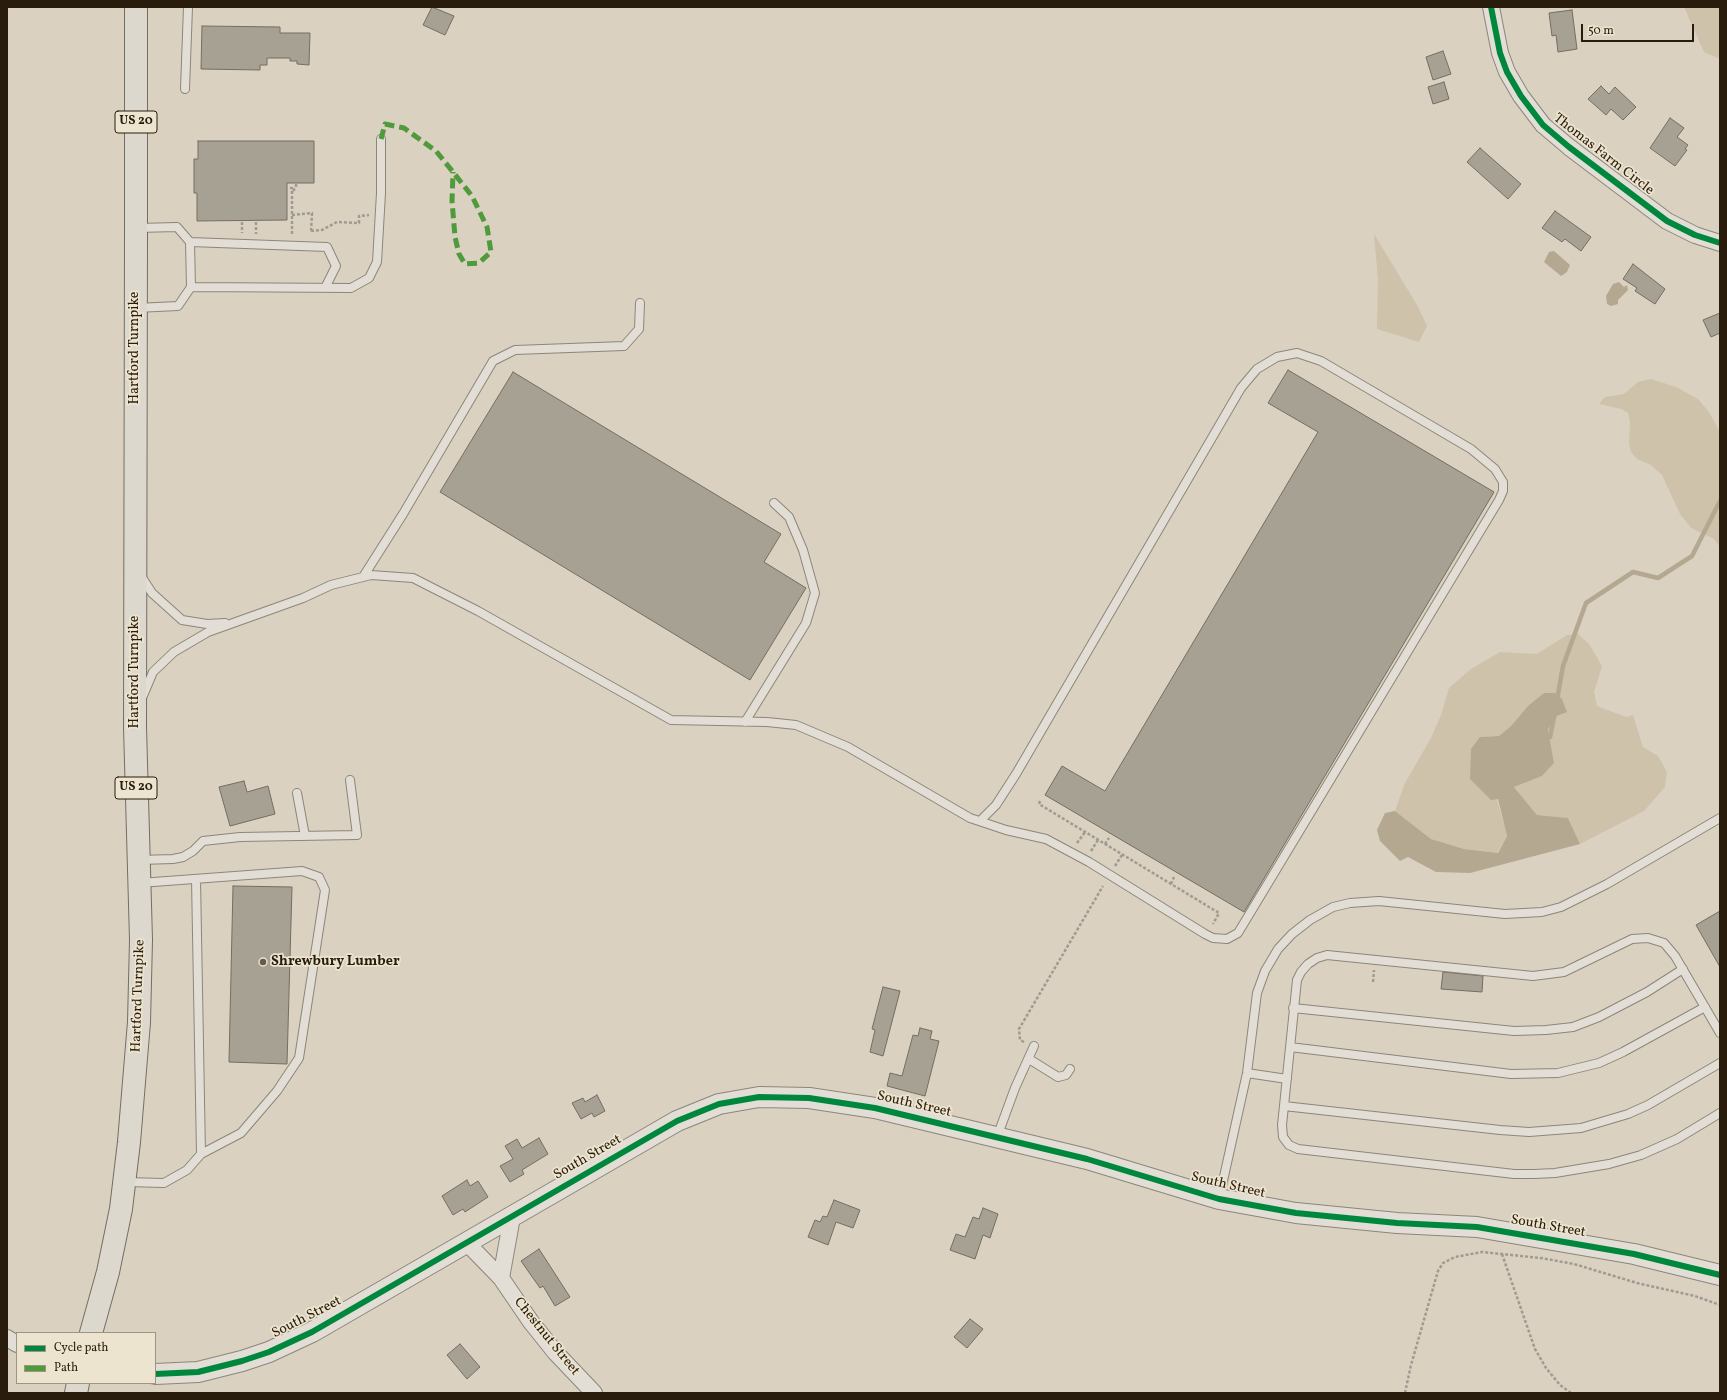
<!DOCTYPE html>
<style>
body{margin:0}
#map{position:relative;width:1727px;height:1400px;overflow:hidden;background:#dad1c0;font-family:Vollkorn,serif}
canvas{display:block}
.frame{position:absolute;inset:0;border:8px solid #291c0c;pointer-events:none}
.legend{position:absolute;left:16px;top:1332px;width:140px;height:52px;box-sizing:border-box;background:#ede4cf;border:1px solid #9f9481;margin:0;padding:5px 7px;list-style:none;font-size:12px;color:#291c0c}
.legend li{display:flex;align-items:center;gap:8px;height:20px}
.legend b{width:20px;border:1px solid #9f9481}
.scale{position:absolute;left:1581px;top:24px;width:113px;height:18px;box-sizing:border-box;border:2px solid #291c0c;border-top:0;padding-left:5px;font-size:12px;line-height:14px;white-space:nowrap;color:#291c0c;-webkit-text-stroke:3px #ede4cf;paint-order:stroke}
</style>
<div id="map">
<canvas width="1727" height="1400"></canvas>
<div class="frame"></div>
<ul class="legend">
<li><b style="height:5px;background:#00873e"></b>Cycle path</li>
<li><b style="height:5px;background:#4f9a3b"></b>Path</li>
</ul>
<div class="scale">50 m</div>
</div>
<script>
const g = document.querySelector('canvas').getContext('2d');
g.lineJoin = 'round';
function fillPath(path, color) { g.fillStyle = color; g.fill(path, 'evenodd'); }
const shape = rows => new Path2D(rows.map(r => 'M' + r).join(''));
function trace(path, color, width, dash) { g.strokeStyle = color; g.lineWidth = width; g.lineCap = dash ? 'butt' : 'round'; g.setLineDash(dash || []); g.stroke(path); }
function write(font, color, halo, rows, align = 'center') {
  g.font = font + ' Vollkorn,serif'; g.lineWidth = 3.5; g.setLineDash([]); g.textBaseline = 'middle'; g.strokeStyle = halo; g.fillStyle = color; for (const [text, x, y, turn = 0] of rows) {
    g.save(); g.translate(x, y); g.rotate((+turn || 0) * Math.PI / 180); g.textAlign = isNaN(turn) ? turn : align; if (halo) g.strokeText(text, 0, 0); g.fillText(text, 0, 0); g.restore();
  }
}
const green = shape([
 [1684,7,1720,7,1720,59,1704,52],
 [1374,234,1417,305,1427,326,1419,342,1377,329,1378,280],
 [1651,379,1676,387,1698,399,1709,412,1720,432,1720,547,1714,539,1691,528,1680,514,1662,475,1651,465,1637,459,1631,452,1629,444,1630,421,1628,413,1621,409,1599,404,1605,397,1624,394,1638,382],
 [1578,634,1589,644,1602,666,1594,692,1597,706,1626,717,1633,715,1643,747,1658,756,1667,772,1665,787,1644,811,1580,844,1568,818,1537,815,1514,787,1542,776,1554,763,1548,729,1557,716,1566,712,1528,706,1511,726,1499,736,1480,737,1507,836,1497,853,1464,849,1431,839,1395,811,1405,783,1431,738,1441,715,1449,688,1471,669,1500,652,1537,654,1567,635]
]);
const water = shape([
 [1554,251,1570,265,1567,272,1561,276,1544,262,1549,252],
 [1619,282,1624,287,1627,285,1628,290,1618,300,1618,304,1611,306,1607,304,1606,296,1613,284],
 [1544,693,1555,693,1562,699,1567,712,1557,716,1548,729,1554,763,1542,776,1514,787,1537,815,1568,818,1580,844,1470,873,1436,872,1408,857,1400,861,1380,841,1377,830,1385,813,1395,811,1431,839,1464,849,1498,853,1507,836,1498,799,1491,800,1470,779,1471,749,1480,737,1499,736,1511,726,1528,706]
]);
const stream = shape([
 [1557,700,1563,666,1586,603,1633,572,1658,578,1692,556,1720,501],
 [1550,737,1554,717]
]);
const building = shape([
 [432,7,454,16,445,35,423,25,432,7],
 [1572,10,1577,49,1558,52,1556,35,1552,36,1549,13,1572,10],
 [202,26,280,27,280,33,310,33,309,65,297,64,297,61,290,61,290,58,267,58,267,65,260,65,260,70,201,69,202,26],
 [1443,51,1451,74,1433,80,1426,57,1443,51],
 [1444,82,1449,99,1433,104,1428,87,1444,82],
 [1601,86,1609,94,1615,87,1636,107,1623,120,1611,109,1606,115,1588,99,1601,86],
 [1670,118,1684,128,1677,137,1688,145,1685,149,1687,150,1675,166,1650,148,1670,118],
 [198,141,314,141,314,183,287,183,287,220,197,221,197,193,194,193,194,159,198,159,198,141],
 [1480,148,1521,184,1508,199,1467,162,1480,148],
 [1555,211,1591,237,1581,251,1565,239,1562,242,1542,228,1555,211],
 [1633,264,1665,289,1655,304,1635,291,1637,288,1623,279,1633,264],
 [1720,313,1720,333,1711,337,1703,320,1720,313],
 [1288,370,1494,492,1244,912,1045,795,1062,766,1105,791,1318,432,1268,403,1288,370],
 [513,372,781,534,764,562,806,588,750,680,440,492,513,372],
 [244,781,247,792,268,786,275,814,230,826,219,787,244,781],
 [233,886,292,887,287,1064,229,1062,233,886],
 [1720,911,1720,967,1696,925,1720,911],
 [1443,972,1483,976,1482,992,1441,989,1443,972],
 [883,987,900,991,883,1056,870,1052,875,1030,872,1029,883,987],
 [920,1028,932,1031,930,1039,939,1041,925,1096,887,1086,890,1073,902,1076,913,1035,918,1036,920,1028],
 [597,1095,605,1111,594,1117,592,1113,581,1119,572,1103,583,1098,585,1102,597,1095],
 [539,1138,548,1154,522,1170,524,1174,510,1182,500,1166,513,1159,505,1146,517,1139,522,1148,539,1138],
 [467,1180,470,1186,478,1181,488,1197,465,1212,463,1209,453,1215,442,1196,467,1180],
 [834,1200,860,1210,853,1228,836,1222,828,1245,808,1237,815,1220,820,1222,823,1216,827,1217,834,1200],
 [983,1208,998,1214,990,1238,983,1235,975,1259,950,1250,956,1234,965,1237,973,1217,979,1219,983,1208],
 [539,1249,570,1297,555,1306,543,1286,540,1288,521,1261,539,1249],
 [970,1319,983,1329,967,1348,954,1337,970,1319],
 [460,1344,480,1367,467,1379,447,1355,460,1344]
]);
const path = shape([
 [290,188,292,188,292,235],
 [293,191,296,187,296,184],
 [292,215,312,213,311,232],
 [242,222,242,233],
 [256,222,256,234],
 [311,231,322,230,337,222,359,223,359,216,369,215],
 [1040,801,1039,804,1219,913,1213,924],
 [1077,843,1085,832],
 [1105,844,1109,838],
 [1091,851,1098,840],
 [1115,866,1122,855],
 [1171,884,1174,877],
 [1373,982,1374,970],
 [1024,1042,1020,1040,1019,1029,1103,886],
 [1502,1254,1535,1349,1546,1368,1560,1385,1571,1393],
 [1405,1393,1411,1365,1438,1271,1443,1263,1455,1257,1482,1252,1541,1258,1574,1264,1637,1283,1695,1296,1720,1305]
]);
const service = shape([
 [185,89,188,7],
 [137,228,177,227,190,242,327,247,336,266,325,288],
 [190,242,191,287],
 [136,308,178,306,191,287,351,288,369,278,377,262,381,193,381,139],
 [141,576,152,593,182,620,207,624,225,623],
 [363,577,403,514,493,361,515,350,624,346,639,329,640,303],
 [142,698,153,672,174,652,208,632,303,598,331,585,371,575,413,578,478,611,671,720,767,722,796,725,848,747,970,818,1006,830,1046,839,1089,862,1205,934,1213,938,1227,939,1238,933,1499,500,1503,491,1503,482,1495,469,1471,449,1321,361,1297,353,1277,357,1257,369,1241,388,1016,774,996,805,980,821],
 [745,722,806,623,815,593,803,550,789,517,774,503],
 [297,793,305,836],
 [139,860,173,859,183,857,193,851,203,841,240,837,357,835,350,780],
 [196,879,201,1154],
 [1293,1008,1514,1031,1546,1030,1573,1027,1599,1017,1647,992,1683,969],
 [1720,1033,1675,956,1664,943,1648,938,1632,939,1564,972,1533,976,1327,955,1317,958,1308,964,1301,972,1297,980,1282,1125,1283,1137,1289,1145,1298,1149,1514,1174,1534,1174,1555,1173,1609,1164,1641,1155,1677,1139,1720,1113],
 [1290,1047,1511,1074,1558,1073,1599,1063,1623,1052,1705,1007],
 [1029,1059,1058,1077,1066,1075,1070,1069],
 [1247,1073,1287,1079],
 [1284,1106,1500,1130,1529,1132,1581,1128,1628,1114,1648,1105,1720,1063],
 [997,1137,1015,1088,1034,1046],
 [126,1182,164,1183,187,1170,201,1154,241,1133,277,1091,299,1058,325,890,319,877,302,871,140,883],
 [1219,1199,1247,1073,1257,993,1265,971,1278,949,1292,934,1310,920,1333,907,1350,903,1379,901,1505,914,1542,912,1561,907,1607,884,1720,818]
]);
const minor = shape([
 [1491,7,1500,53,1507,72,1521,96,1543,125,1569,147,1667,221,1695,235,1720,243],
 [467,1243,501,1278,531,1322,555,1352,594,1393],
 [501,1278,512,1217],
 [7,1338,17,1344]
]);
const tertiary = shape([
 [155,1374,198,1372,242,1361,269,1352,312,1332,677,1121,719,1104,759,1097,809,1098,875,1108,1087,1159,1219,1199,1296,1213,1397,1223,1477,1227,1634,1254,1720,1275]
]);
const primary = shape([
 [91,1333,108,1272,121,1209,129,1142,139,1022,141,940,135,727,136,237],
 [76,1393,78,1383]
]);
const trunk = shape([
 [136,237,136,7]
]);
const quiet = shape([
 [381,139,385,124,404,128,436,151,453,172,472,196,487,227,491,252,479,263,465,264,459,254,455,237,452,201,453,172]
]);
const cycleway = shape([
 [1491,7,1500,53,1507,72,1521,96,1543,125,1569,147,1667,221,1695,235,1720,243],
 [155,1374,198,1372,242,1361,269,1352,312,1332,677,1121,719,1104,759,1097,809,1098,875,1108,1087,1159,1219,1199,1296,1213,1397,1223,1477,1227,1634,1254,1720,1275]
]);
const markers = [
 [263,962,4,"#675b4b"]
];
const shields = [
 [136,122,42],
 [136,788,42]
];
const shieldNames = [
 ["US 20",136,122],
 ["US 20",136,788]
];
const streetNames = [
 ["Thomas Farm Circle",1603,155,38],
 ["Hartford Turnpike",135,348,-90],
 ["Hartford Turnpike",135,672,-90],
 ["Hartford Turnpike",139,996,-88],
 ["South Street",914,1105,13],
 ["South Street",588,1158,-30],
 ["South Street",1228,1186,13],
 ["South Street",1548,1227,10],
 ["South Street",307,1318,-27],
 ["Chestnut Street",546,1337,51]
];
const poiNames = [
 ["Shrewbury Lumber",271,962]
];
fillPath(green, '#cec2aa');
fillPath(water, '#b4a890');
trace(stream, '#b4a890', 4.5);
fillPath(building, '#a7a194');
trace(building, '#746d62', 1);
trace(service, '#8c867a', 10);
trace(minor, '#8c867a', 18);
trace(tertiary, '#8c867a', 22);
trace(primary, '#746d62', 24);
trace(trunk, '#746d62', 24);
trace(path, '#9f9b93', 2.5, [3, 2]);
trace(service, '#e2ded5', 8);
trace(minor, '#e2ded5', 16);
trace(tertiary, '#e2ded5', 20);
trace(primary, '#ddd8ce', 22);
trace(trunk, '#ddd8ce', 22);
trace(quiet, '#4f9a3b', 5, [10, 5]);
trace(cycleway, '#00873e', 6);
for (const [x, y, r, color] of markers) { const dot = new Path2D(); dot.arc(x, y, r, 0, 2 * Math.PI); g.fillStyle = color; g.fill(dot); trace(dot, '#ede4cf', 1.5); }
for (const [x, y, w] of shields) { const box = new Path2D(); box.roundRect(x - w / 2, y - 11, w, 22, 3); g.fillStyle = '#ede4cf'; g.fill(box); trace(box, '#291c0c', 1); }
write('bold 13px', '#291c0c', null, shieldNames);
write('14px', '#291c0c', '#ede4cf', streetNames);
write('bold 14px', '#291c0c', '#ede4cf', poiNames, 'left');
</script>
